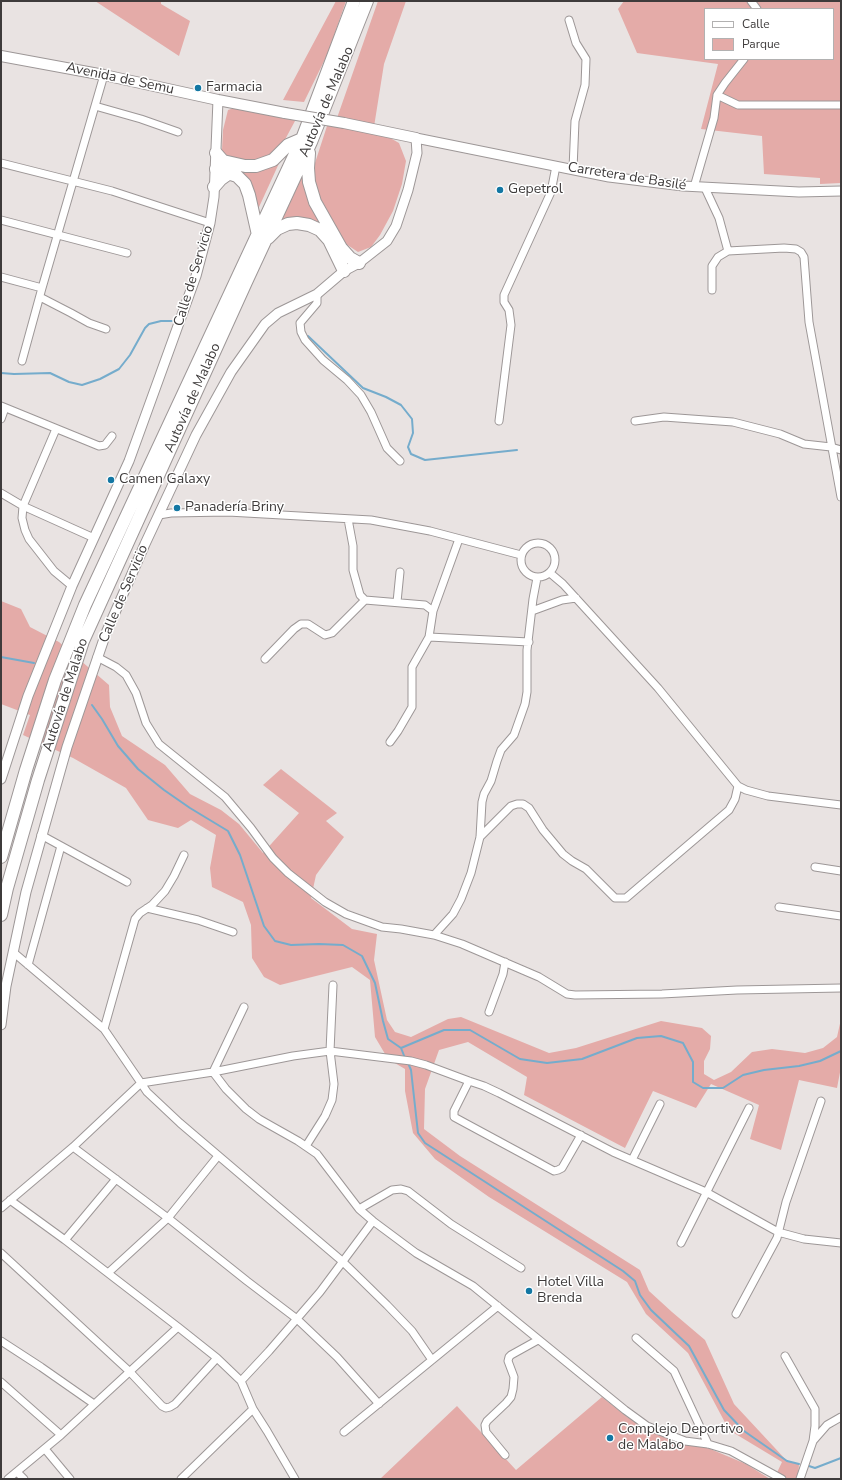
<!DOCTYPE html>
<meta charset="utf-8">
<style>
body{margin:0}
#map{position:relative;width:842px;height:1480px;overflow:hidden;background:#e9e3e2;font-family:"Nunito Sans",sans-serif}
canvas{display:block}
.frame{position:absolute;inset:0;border:2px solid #3e3b3b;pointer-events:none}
.legend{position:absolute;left:704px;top:8px;width:130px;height:52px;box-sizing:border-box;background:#fff;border:1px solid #b2b1b1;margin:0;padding:5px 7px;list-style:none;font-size:12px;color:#3e3b3b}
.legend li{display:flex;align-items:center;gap:8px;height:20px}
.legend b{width:20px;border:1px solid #b2b1b1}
</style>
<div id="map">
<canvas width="842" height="1480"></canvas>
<div class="frame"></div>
<ul class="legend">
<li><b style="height:5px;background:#fff"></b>Calle</li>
<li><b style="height:11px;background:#e4aba8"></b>Parque</li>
</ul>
</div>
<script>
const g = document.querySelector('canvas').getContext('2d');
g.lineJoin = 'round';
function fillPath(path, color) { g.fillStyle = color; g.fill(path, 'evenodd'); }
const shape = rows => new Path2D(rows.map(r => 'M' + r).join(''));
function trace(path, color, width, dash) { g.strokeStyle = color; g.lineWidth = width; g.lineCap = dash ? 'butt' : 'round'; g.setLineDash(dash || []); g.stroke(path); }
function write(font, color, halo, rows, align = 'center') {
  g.font = font + ' "Nunito Sans",sans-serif'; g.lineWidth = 3; g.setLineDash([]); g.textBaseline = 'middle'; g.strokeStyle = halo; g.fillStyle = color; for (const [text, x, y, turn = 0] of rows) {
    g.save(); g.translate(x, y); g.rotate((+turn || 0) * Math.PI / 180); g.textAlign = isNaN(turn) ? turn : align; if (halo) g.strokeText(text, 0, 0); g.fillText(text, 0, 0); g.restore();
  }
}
const green = shape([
 [95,1,161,1,161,4,190,21,179,56],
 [336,1,346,1,328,53,304,102,283,100],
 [378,1,406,1,384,64,373,133,385,135,399,143,406,161,402,184,393,211,380,235,371,247,358,252,346,244,319,196,314,181,314,166,327,126,346,127,337,118],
 [624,1,841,1,841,183,820,184,820,178,764,174,762,136,701,129,718,64,637,53,618,9],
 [705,9,833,9,833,59,705,59],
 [237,107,294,119,295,121,281,147,267,157,256,160,233,159,225,155,222,150,223,130,228,110],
 [286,148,254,218,252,195,225,166,254,168],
 [307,161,329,229,316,223,277,227],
 [1,601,21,609,30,627,59,642,109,685,110,707,122,736,165,765,190,794,221,810,239,824,263,853,299,813,263,785,281,769,337,813,326,821,344,837,316,875,311,898,352,929,377,934,374,960,387,1020,395,1032,411,1037,448,1019,461,1017,549,1053,576,1048,661,1021,702,1028,711,1036,710,1049,704,1061,704,1074,714,1080,731,1072,752,1052,772,1049,805,1053,823,1048,837,1037,841,1019,841,1067,837,1088,799,1080,781,1150,750,1139,759,1105,711,1084,696,1108,653,1091,625,1148,524,1095,527,1077,468,1042,439,1050,425,1089,424,1129,460,1156,640,1270,649,1291,672,1312,705,1340,734,1404,787,1461,799,1464,798,1479,774,1479,782,1462,729,1430,688,1353,646,1314,627,1282,489,1197,435,1159,413,1133,405,1091,405,1069,388,1059,375,1037,370,980,352,967,280,985,264,977,252,958,251,925,243,902,212,887,210,868,216,835,191,820,178,828,148,820,126,788,73,758,23,735,30,715,1,704],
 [602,1397,627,1417,652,1432,680,1444,708,1448,746,1464,770,1479,380,1479,457,1406,516,1470]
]);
const stream = shape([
 [308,336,363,388,386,397,401,405,412,419,413,433,408,447,411,454,425,460,517,450],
 [1,373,14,374,50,373,69,382,82,385,100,379,119,369,130,355,145,328,149,324,161,321,175,321],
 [1,657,34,663],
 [92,705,102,719,118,746,138,769,164,790,190,808,228,831,240,855,264,926,275,941,291,945,319,944,343,945,362,956,375,983,383,1021,388,1039,401,1048,444,1030,470,1030,520,1059,547,1063,582,1059,637,1038,661,1036,683,1043,693,1062,693,1082,703,1088,723,1088,743,1075,764,1070,799,1066,820,1061,841,1051],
 [401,1048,405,1058],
 [408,1063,411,1070,418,1133,425,1143,623,1271,635,1281,640,1295,651,1310,689,1346,724,1410,744,1431,787,1461,799,1464],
 [809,1466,815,1468,841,1458]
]);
const minor = shape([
 [751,1,757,9],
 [569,20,576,43,586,59,585,85,575,121,573,169],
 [717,95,738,105,841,105],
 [95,106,141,119,178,132],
 [1,163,112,191,210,223],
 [694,187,714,118,717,95,725,83,744,59],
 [705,188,719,218,728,251],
 [1,220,127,253],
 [1,277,42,288],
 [712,290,712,266,718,257,728,251,784,248,796,249,801,252,804,257,809,322,841,497],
 [317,294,317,303,300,323,301,332,305,340,323,360,347,380,361,395,371,412,387,448,400,461],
 [40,297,71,313,89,323,106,329],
 [22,361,42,288,104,75],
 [1,406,99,446,105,445,112,436],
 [1,419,5,408],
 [499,421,511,325,509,310,504,302,504,295,551,192,556,166],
 [635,421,664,417,733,422,780,434,804,444,831,447,841,450],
 [56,429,23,506,22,518,25,530,29,539,54,571,72,586],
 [1,493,23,506,94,538],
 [159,515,171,513,228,512,371,520,430,531,521,555],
 [348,519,353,546,353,570,360,595,365,600,425,605,433,611],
 [459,539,433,611,429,637,529,642],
 '521 560a17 17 0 1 1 34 0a17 17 0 1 1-34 0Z',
 [550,573,563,584,658,688,738,786,746,790,768,796,841,805],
 [397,602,400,572],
 [532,611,562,600,576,598],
 [97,657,116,667,126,675,136,693,146,723,159,744,225,797,251,828,273,858,288,873,325,902,346,914,382,927,401,929,434,935,462,944,539,977,567,994,575,995,662,994,737,990,841,988],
 [265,659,294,629,301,624,308,624,325,635,332,633,365,600],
 [390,742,398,731,412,707,412,667,429,637],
 [41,835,127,882],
 [480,837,511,806,517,804,523,804,529,808,543,830,563,854,572,861,586,869,615,898,626,898,729,810,735,799,738,786],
 [815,867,841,871],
 [779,907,841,916],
 [147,908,198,920,233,932],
 [434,935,453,914,461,899,471,873,480,837,482,802,484,794,491,781,497,761,501,750,514,735,525,704,527,692,527,650,533,599,537,578],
 [13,952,104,1029,141,1083,213,1072,293,1056,330,1051,411,1061,426,1065,469,1081,484,1086,499,1093,613,1152,706,1192,778,1232,804,1239,841,1243],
 [28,965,61,846],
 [489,1012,503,974,505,962],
 [104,1029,135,919,140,913,152,905,165,891,174,876,184,855],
 [213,1072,226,1089,246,1109,259,1119,298,1141,317,1154,359,1209,373,1221,416,1253,473,1286,625,1410,647,1426,685,1441,708,1444,731,1451,782,1479],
 [213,1072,244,1007],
 [469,1081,454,1111,454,1117,554,1171,558,1170,562,1168,581,1135],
 [306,1146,325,1116,332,1100,334,1084,330,1051,333,985],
 [73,1147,168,1218,247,1281,297,1319,337,1357,379,1404],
 [632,1160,660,1104],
 [10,1200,65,1240,178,1327],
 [1,1208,73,1147,141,1083,147,1092,180,1123,342,1261,387,1305,412,1331,432,1360],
 [359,1209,392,1190,401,1189,408,1191,451,1224,521,1268],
 [65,1240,116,1179],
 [681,1243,749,1108],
 [1,1253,129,1371,162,1406,166,1408,170,1407,175,1404,217,1358],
 [108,1273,168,1218,218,1156],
 [736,1314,777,1238,786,1202,821,1101],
 [636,1338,674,1371,708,1444],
 [1,1341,41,1367,94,1404],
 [785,1356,815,1409,815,1426,813,1441],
 [1,1382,61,1435],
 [344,1432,498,1306],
 [45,1449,70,1479],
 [505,1455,486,1432,485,1425,487,1421,506,1403,511,1397,513,1389,514,1377,508,1361,509,1357,511,1355,538,1340],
 [17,1472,24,1479],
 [8,1479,61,1435,178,1327,217,1358,241,1381],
 [181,1479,253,1409],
 [295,1479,267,1431,253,1409,241,1381,269,1351,320,1292,373,1221],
 [800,1479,813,1441,827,1425,841,1417]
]);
const tertiary = shape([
 [1,779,28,696,72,586,129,461,196,276,210,223,214,197,218,100],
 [1,1025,6,986,26,892,67,747,106,633,145,544,196,435,231,372,265,324,278,313,317,294,344,271,359,263,387,241,396,226,408,190,417,153,416,138,609,177,683,186,799,192,841,191]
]);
const secondary = shape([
 [1,56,104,75,218,100,285,113],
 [344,123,416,138]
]);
const trunk = shape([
 [216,153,223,161,245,166,256,166,273,160,288,145,302,139],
 [309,153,308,168,309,182,315,202,341,248,350,258,359,263],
 [216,169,237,176,245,184,249,195,258,235],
 [214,187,221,179,228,174],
 [268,238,277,229,288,224,297,223,309,225,320,230,329,240,344,271],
 [1,857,26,770,55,680,85,605,302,139,354,1],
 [1,915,7,888,38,780,83,641,246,282,311,142,367,1]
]);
const secondaryBridge = shape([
 [285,113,344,123]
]);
const markers = [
 [198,88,4,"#1377a3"],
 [500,190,4,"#1377a3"],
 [111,480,4,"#1377a3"],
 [177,508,4,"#1377a3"],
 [529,1291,4,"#1377a3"],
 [610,1438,4,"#1377a3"]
];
const streetNames = [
 ["Avenida de Semu",120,79,12],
 ["Autovía de Malabo",327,102,-67],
 ["Carretera de Basilé",627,177,9],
 ["Calle de Servicio",194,276,-73],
 ["Autovía de Malabo",193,398,-66],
 ["Calle de Servicio",124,594,-67],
 ["Autovía de Malabo",66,695,-72]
];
const poiNames = [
 ["Farmacia",206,88],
 ["Gepetrol",508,190],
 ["Camen Galaxy",119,480],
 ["Panadería Briny",185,508],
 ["Hotel Villa",537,1283],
 ["Brenda",537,1299],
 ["Complejo Deportivo",618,1430],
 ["de Malabo",618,1446]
];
fillPath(green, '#e4aba8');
trace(stream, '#75accc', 2);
trace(minor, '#9d9797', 9);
trace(tertiary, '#9d9797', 11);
trace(secondary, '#9d9797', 12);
trace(trunk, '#9d9797', 14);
trace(minor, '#fff', 7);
trace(tertiary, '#fff', 9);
trace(secondary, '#fff', 10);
trace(trunk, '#fff', 12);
trace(secondaryBridge, '#9d9797', 12, []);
trace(secondaryBridge, '#fff', 10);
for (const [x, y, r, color] of markers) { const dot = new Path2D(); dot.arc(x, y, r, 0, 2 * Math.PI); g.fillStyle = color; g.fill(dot); trace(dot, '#fff', 1.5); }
write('14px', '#3e3b3b', '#fff', streetNames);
write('14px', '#3e3b3b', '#fff', poiNames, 'left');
</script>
